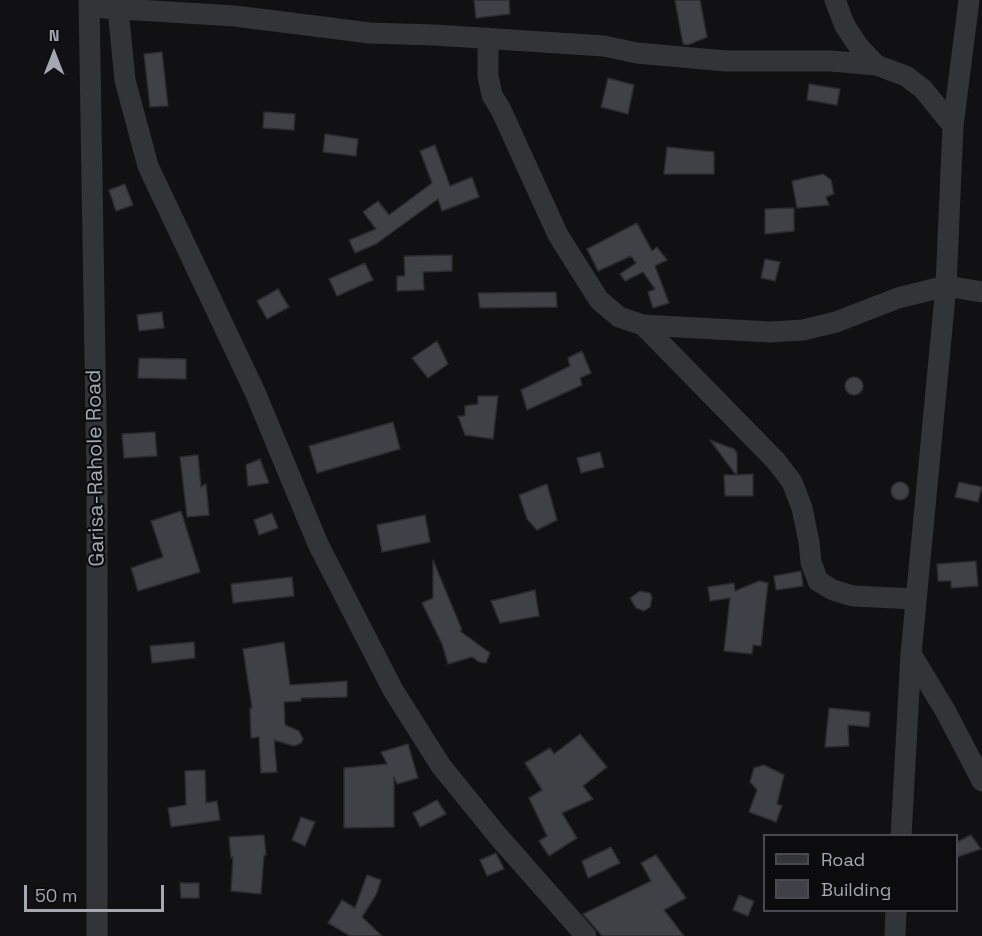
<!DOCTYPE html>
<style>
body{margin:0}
#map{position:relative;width:982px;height:936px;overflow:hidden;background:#111113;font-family:"Space Grotesk",sans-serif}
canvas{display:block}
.legend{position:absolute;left:763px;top:834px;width:195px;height:78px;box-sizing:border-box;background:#0c0c0e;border:2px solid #494a50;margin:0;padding:8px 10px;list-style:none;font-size:18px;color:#a4a8b2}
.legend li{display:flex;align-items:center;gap:12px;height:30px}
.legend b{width:30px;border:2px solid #494a50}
.north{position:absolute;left:24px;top:24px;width:60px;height:60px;-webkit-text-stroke:4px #0c0c0e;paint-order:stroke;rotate:0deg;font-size:16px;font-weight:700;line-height:24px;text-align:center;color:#a4a8b2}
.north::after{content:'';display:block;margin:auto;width:21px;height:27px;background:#a4a8b2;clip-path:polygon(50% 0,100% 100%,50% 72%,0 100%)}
.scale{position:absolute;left:24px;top:885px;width:140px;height:27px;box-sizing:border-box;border:3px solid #a4a8b2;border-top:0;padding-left:8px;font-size:18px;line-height:21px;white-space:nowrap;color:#a4a8b2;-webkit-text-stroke:4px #0c0c0e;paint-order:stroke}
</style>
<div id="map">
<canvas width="982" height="936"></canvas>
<ul class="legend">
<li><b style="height:8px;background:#333437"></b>Road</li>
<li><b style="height:16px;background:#404146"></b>Building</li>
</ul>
<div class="north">N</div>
<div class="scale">50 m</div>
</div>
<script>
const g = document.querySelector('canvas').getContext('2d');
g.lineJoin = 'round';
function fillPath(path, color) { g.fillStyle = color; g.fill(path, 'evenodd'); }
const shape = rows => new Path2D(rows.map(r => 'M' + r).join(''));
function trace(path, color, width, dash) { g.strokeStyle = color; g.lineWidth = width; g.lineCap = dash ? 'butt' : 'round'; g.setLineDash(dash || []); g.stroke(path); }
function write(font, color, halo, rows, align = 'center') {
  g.font = font + ' "Space Grotesk",sans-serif'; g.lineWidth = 4.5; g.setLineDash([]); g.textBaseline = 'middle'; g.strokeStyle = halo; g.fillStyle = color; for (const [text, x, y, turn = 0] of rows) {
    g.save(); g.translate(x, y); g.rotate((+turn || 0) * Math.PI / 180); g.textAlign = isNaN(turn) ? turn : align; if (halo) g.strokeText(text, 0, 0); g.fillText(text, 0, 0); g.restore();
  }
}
const building = shape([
 [474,0,509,0,510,14,476,18,474,0],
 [675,0,700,0,707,37,688,45,683,44,675,0],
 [162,52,168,106,150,107,144,54,162,52],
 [608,78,634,85,628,114,601,107,608,78],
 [809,84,840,89,837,105,807,100,809,84],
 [264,112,295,114,294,130,263,128,264,112],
 [325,134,358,139,356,156,323,152,325,134],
 [435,145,450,186,472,177,479,197,442,211,438,199,376,244,355,253,349,240,376,229,363,212,378,201,389,215,432,183,420,151,435,145],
 [667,147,714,152,714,174,664,174,667,147],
 [823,174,831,180,834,194,826,197,829,205,797,208,792,181,823,174],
 [125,184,133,205,116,211,109,190,125,184],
 [794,208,794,231,765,234,765,209,794,208],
 [637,223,652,251,657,247,667,260,655,266,669,303,653,308,648,292,655,289,643,272,625,281,620,274,636,263,631,256,598,271,587,249,637,223],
 [452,255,452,271,423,272,424,290,397,291,397,276,405,276,404,256,452,255],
 [765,259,780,262,775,281,761,278,765,259],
 [365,263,373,280,337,296,329,279,365,263],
 [278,289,289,307,267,319,257,301,278,289],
 [556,292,557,307,480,308,478,293,556,292],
 [162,312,164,328,139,331,137,315,162,312],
 [437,341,448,364,428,378,412,358,437,341],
 [582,351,591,373,580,378,582,385,527,410,521,390,570,366,568,358,582,351],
 [139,358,186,359,186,379,138,378,139,358],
 '845 386a9 9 0 1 1 18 0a9 9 0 1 1-18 0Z',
 [478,396,498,396,493,439,465,435,458,416,465,416,465,406,478,404,478,396],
 [393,422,400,449,317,473,309,446,393,422],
 [155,432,157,456,124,458,122,434,155,432],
 [710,440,734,449,737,453,737,475,753,474,753,496,725,496,724,475,736,475,710,440],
 [600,452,604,467,581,473,577,458,600,452],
 [198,455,201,487,206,484,209,515,187,517,180,457,198,455],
 [260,459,269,483,248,486,246,465,260,459],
 [959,482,982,487,978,502,955,497,959,482],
 '891 491a9 9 0 1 1 18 0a9 9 0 1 1-18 0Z',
 [547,484,557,520,537,530,527,519,519,495,547,484],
 [181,511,200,572,138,591,131,568,163,557,151,521,181,511],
 [272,513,278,528,259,535,254,520,272,513],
 [425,515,430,542,382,552,377,525,425,515],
 [433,560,462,630,460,631,490,653,486,663,479,662,472,657,448,664,442,644,422,603,433,598,433,560],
 [976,561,978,586,951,588,951,581,938,581,937,564,976,561],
 [801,571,803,586,776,590,774,576,801,571],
 [292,577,294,596,233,603,231,584,292,577],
 [759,581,768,583,761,646,753,645,752,654,724,651,730,598,710,601,708,587,734,583,735,591,759,581],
 [535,590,539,616,500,623,491,601,535,590],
 [640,591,650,593,652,597,650,607,644,611,636,608,630,598,640,591],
 [194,642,195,658,152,663,150,646,194,642],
 [284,642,290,685,347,681,347,697,301,698,301,701,284,702,285,725,299,731,303,739,301,743,294,746,274,740,277,772,261,773,259,737,251,738,250,708,252,708,243,649,284,642],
 [829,708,870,712,869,727,848,725,849,746,825,747,829,708],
 [580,734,607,767,583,786,593,799,562,813,577,838,549,856,539,841,547,836,529,798,542,790,525,763,550,748,554,754,580,734],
 [408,744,418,778,397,784,394,777,394,827,344,828,344,768,387,764,381,752,408,744],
 [764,765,784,775,777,804,782,806,776,822,749,812,757,790,750,782,754,768,764,765],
 [205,770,206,803,217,801,220,820,171,827,168,808,186,805,185,771,205,770],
 [437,800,446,814,420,827,413,813,437,800],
 [301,817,315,822,305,846,292,840,301,817],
 [264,835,266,855,264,855,261,894,231,891,233,857,231,858,229,837,264,835],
 [971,835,981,849,957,857,957,842,971,835],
 [611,847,620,863,588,878,582,861,611,847],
 [496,853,504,869,487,876,480,860,496,853],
 [656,855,686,898,664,910,684,936,602,936,583,914,651,881,641,863,656,855],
 [367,875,381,880,376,895,362,917,382,936,350,936,328,923,342,900,355,908,367,875],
 [180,883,199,883,199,898,181,898,180,883],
 [739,895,754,901,748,916,733,910,739,895]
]);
const street = shape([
 [89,0,97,479,97,936],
 [835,0,845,26,859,47,876,65],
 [104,8,235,16,370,33,435,35,604,46,637,53,726,61,831,61,876,65,906,76,923,89,953,126],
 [118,9,125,80,148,166,255,392,318,544,393,690,441,766,497,835,586,936],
 [488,38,488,76,492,95,501,110,558,235,599,300,619,317,643,325,770,332,803,330,836,322,898,298,946,286,982,292],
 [643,325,776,461,792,482,802,508,809,542,811,562,818,581,833,590,853,596,916,599],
 [911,654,946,712,982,781],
 [901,836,911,654,946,286,953,126,969,0],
 [895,936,896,910]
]);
const streetNames = [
 ["Garisa-Rahole Road",96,468,-91]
];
fillPath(building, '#404146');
trace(building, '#2c2c2e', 1.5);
trace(street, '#333437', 21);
write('21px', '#a4a8b2', '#0c0c0e', streetNames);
</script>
